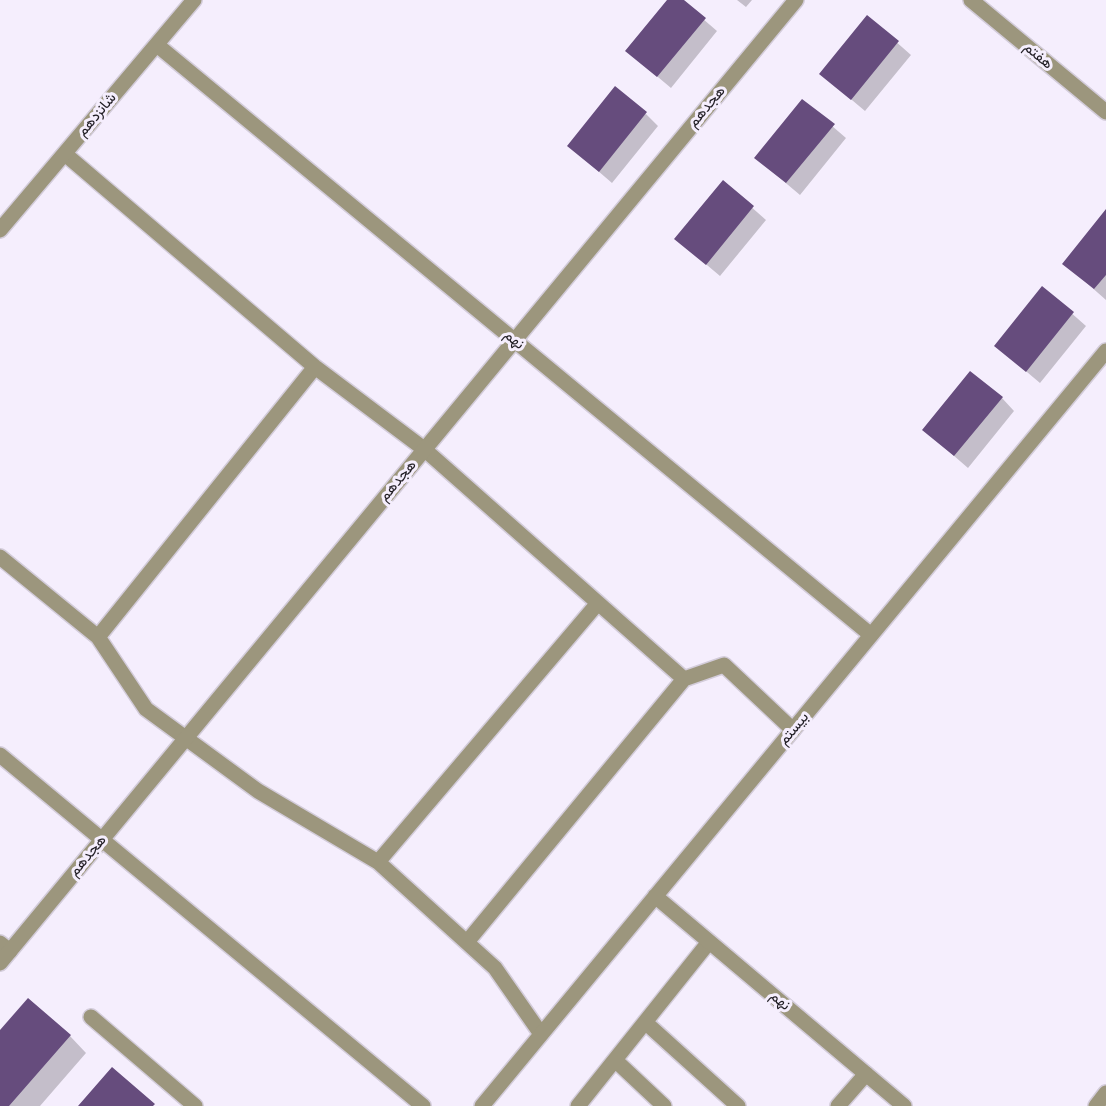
<!DOCTYPE html>
<meta charset="utf-8">
<style>
body{margin:0}
canvas{display:block;background:#f5eefd}
</style>
<canvas width="1106" height="1106"></canvas>
<script>
const g = document.querySelector('canvas').getContext('2d');
g.lineJoin = 'round';
function fillPath(path, color) { g.fillStyle = color; g.fill(path, 'evenodd'); }
const shape = rows => new Path2D(rows.map(r => 'M' + r).join(''));
function trace(path, color, width, dash) { g.strokeStyle = color; g.lineWidth = width; g.lineCap = dash ? 'butt' : 'round'; g.setLineDash(dash || []); g.stroke(path); }
function write(font, color, halo, rows, align = 'center') {
  g.font = font + ' Signika,Vazirmatn,sans-serif'; g.lineWidth = 6; g.setLineDash([]); g.textBaseline = 'middle'; g.strokeStyle = halo; g.fillStyle = color; for (const [text, x, y, turn = 0] of rows) {
    g.save(); g.translate(x, y); g.rotate((+turn || 0) * Math.PI / 180); g.textAlign = isNaN(turn) ? turn : align; if (halo) g.strokeText(text, 0, 0); g.fillText(text, 0, 0); g.restore();
  }
}
const shadow = shape([
 [669,0,681,0,717,31,671,88,627,51],
 [737,0,752,0,746,7],
 [868,17,911,55,865,111,821,74],
 [803,101,846,138,800,195,756,158],
 [646,114,658,126,612,183,569,146],
 [723,182,766,220,720,276,676,239],
 [1106,212,1106,300,1064,263],
 [1043,288,1086,326,1040,383,996,346],
 [1002,398,1014,411,968,468,924,430],
 [0,1033,70,1036,86,1053,40,1106,0,1106]
]);
const building = shape([
 [667,0,684,0,706,18,657,77,625,51],
 [867,15,899,41,851,100,819,74],
 [615,86,647,112,599,172,567,146],
 [802,99,835,124,786,183,754,158],
 [723,180,754,206,706,265,674,239],
 [1106,209,1106,275,1094,289,1062,264],
 [1042,286,1074,312,1026,372,994,346],
 [970,371,1003,397,954,456,922,430],
 [28,998,71,1035,9,1106,0,1106,0,1030],
 [112,1067,155,1104,153,1106,78,1106]
]);
const lane = shape([
 [65,154,315,367,424,449,684,679,724,665,793,730],
 [0,557,98,637,146,709,258,791,378,862,495,968,541,1034],
 [98,637,315,367],
 [378,862,598,603],
 [467,942,684,679],
 [0,943,10,951],
 [91,1017,195,1106],
 [645,1022,738,1106],
 [615,1060,664,1106],
 [578,1106,709,942],
 [838,1106,866,1074]
]);
const street = shape([
 [971,0,1106,112],
 [157,45,871,635],
 [0,230,194,0],
 [0,755,423,1106],
 [655,896,904,1106],
 [0,963,796,0],
 [482,1106,1106,351],
 [1096,1106,1106,1093]
]);
const streetNames = [
 ["هفتم",1038,56,40],
 ["هجدهم",707,107,-50],
 ["شانزدهم",97,115,-50],
 ["نهم",514,340,40],
 ["هجدهم",398,481,-50],
 ["بیستم",794,729,-50],
 ["هجدهم",88,856,-50],
 ["نهم",780,1001,40]
];
fillPath(shadow, '#0003');
fillPath(building, '#664c7d');
trace(lane, '#d3ccda', 18);
trace(street, '#d3ccda', 18);
trace(lane, '#9c967d', 15);
trace(street, '#9c967d', 15);
write('15px', '#1e1b21', '#f5eefd', streetNames);
</script>
